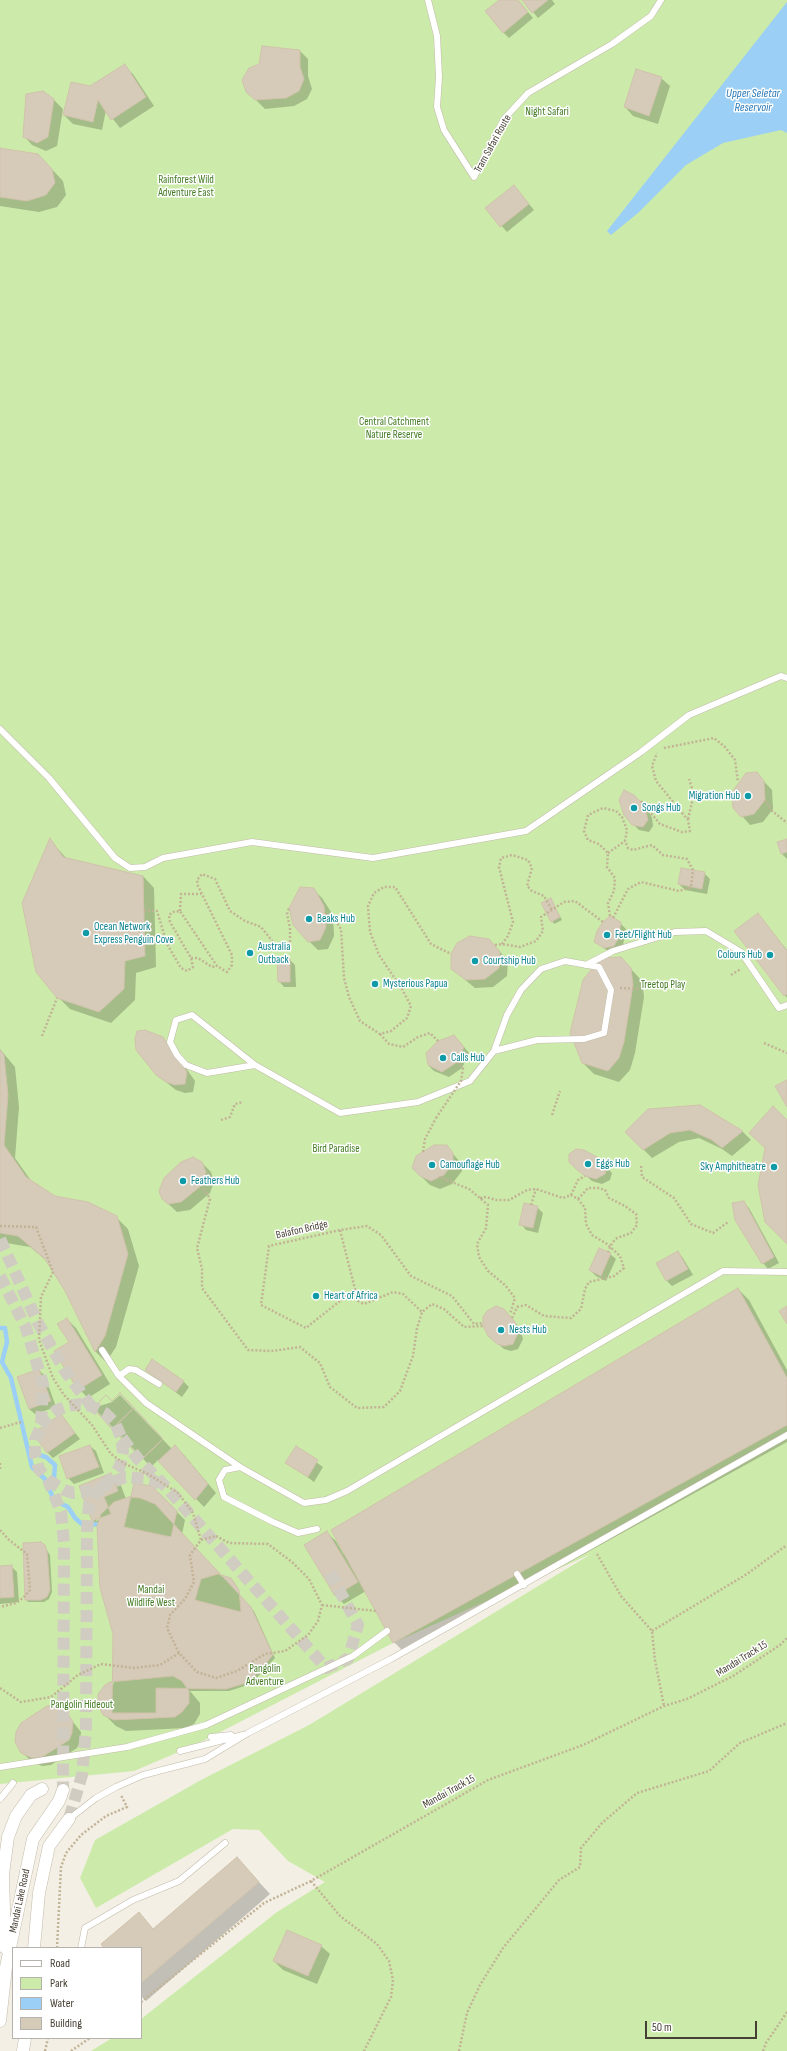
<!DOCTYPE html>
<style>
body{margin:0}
#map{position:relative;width:787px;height:2051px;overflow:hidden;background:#f3efe4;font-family:"Sofia Sans Condensed",sans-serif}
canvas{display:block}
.legend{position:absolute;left:12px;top:1947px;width:130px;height:92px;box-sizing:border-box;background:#fff;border:1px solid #b5b2ad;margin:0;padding:5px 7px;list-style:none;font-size:12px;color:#463f33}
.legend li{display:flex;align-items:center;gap:8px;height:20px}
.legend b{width:20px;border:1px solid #b5b2ad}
.scale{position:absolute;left:645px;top:2021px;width:112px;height:18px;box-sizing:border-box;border:2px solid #463f33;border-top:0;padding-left:5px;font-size:12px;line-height:14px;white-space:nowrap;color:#463f33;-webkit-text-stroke:3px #fff;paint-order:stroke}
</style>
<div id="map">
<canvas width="787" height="2051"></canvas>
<ul class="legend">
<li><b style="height:5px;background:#fff"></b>Road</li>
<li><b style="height:11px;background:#ccebaa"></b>Park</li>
<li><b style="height:11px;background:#9bcff5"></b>Water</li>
<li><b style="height:11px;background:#d6cbb9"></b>Building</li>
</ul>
<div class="scale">50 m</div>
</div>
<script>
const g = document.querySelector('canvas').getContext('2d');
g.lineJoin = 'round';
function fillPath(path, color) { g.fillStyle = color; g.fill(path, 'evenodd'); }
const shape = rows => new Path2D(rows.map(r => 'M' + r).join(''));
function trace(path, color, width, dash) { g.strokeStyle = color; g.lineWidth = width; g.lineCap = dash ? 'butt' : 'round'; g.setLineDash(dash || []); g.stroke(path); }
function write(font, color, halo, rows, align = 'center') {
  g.font = font + ' "Sofia Sans Condensed",sans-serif'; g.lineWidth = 3; g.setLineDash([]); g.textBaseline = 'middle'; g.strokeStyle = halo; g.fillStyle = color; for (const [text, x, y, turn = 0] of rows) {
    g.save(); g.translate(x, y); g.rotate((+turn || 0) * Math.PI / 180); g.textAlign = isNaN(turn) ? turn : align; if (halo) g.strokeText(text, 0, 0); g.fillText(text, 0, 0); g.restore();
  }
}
const green = shape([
 [0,0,787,0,787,2051,91,2051,112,2038,141,2038,141,2019,277,1912,325,1882,288,1861,259,1830,233,1829,96,1908,80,1878,95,1840,201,1780,309,1725,591,1554,393,1643,195,1745,134,1771,0,1784]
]);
const water = shape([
 [787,2,787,133,781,130,723,143,686,165,638,213,611,235,607,231]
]);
const shadow = shape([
 [501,0,518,0,533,18,509,38,503,32],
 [523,0,552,0,555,4,538,18],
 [300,51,308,59,308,76,312,89,307,99,294,106,265,109,247,91],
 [124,66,133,74,154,106,120,128,106,110,102,130,73,124,64,115,90,88],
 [661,78,670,86,658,124,633,116,625,107],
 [54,100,63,109,57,146,46,151,32,145,24,136],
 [0,149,38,155,63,181,66,195,57,207,39,212,0,206],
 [514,186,534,210,507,232,486,208],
 [756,773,772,790,773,809,763,822,750,825,742,816],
 [634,796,647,808,652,818,653,826,649,832,639,830,633,824],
 [50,840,67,859,143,876,154,888,156,967,136,973,135,1000,111,1023,70,1009,58,997],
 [787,840,787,859,782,854,778,843],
 [704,873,710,879,707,894,685,890,679,884],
 [313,889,322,898,333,915,334,936,328,949,318,950,309,941],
 [550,899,562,920,554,924,542,904],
 [758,914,787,950,787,998,736,931],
 [620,923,626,929,623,945,619,951,611,953,595,942],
 [489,939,508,961,507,976,493,987,475,988,452,969],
 [621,958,642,981,644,997,635,1053,630,1070,619,1082,594,1074,582,1062],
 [289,959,295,965,296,987,284,987,279,981],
 [162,1038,171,1047,195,1081,193,1092,185,1093,176,1090,157,1075],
 [460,1042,469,1053,462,1068,449,1077,434,1071,428,1065],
 [0,1049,15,1067,19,1107,15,1158,32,1182,55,1197,116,1217,128,1229,139,1266,116,1347,106,1362,95,1351,66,1291,48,1262,30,1247,0,1242],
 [700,1106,743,1132,751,1140,732,1156,722,1149,699,1138,679,1142,652,1158,626,1132],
 [446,1146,461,1163,462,1171,452,1184,440,1189,430,1185,421,1176],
 [597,1158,612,1173,610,1180,602,1184,592,1181,576,1167],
 [202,1163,211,1172,214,1181,210,1193,190,1210,177,1212,163,1199],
 [743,1202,749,1208,779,1263,768,1269,763,1263],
 [537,1207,543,1213,538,1233,526,1230,521,1224],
 [678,1252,683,1258,693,1275,672,1286,667,1281],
 [610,1254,616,1259,606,1281,596,1276,590,1270],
 [738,1289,749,1300,787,1370,787,1442,405,1653,394,1642,366,1591,344,1604,335,1595,327,1533,336,1541,344,1555,345,1554],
 [509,1316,520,1328,523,1339,518,1349,511,1351,504,1349,495,1341],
 [67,1319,76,1328,110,1384,88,1398,79,1389],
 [39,1370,45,1376,56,1407,35,1414,29,1409,18,1378],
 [146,1370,183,1381,189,1387,182,1397],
 [120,1395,172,1449,175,1447,184,1455,216,1493,204,1507,158,1460,151,1467,94,1408,112,1402],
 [61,1415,80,1439,53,1458,47,1452],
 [90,1446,96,1451,104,1473,74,1484,68,1478],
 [296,1448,323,1467,314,1482,287,1462],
 [111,1474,120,1483,126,1499,152,1487,185,1520,182,1534,221,1576,234,1582,241,1598,254,1611,275,1658,251,1684,229,1691,190,1691,200,1703,200,1714,194,1724,186,1728,126,1731,116,1726,104,1714,114,1682,114,1634,98,1526,93,1521,80,1486],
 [105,1517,96,1521,96,1518],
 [44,1546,50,1555,52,1592,49,1599,44,1602,28,1602,26,1599],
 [11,1566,17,1572,19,1602,0,1604,0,1567],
 [65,1712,81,1732,80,1742,77,1748,51,1765,42,1766,31,1761,22,1752],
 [237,1858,270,1894,146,2001,141,1996,141,1948,106,1948,138,1914,154,1930],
 [321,1946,330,1954,317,1984,283,1970,274,1961]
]);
const stream = shape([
 [0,1328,5,1328,7,1342,2,1362,11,1378,32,1467,45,1479,54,1500,68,1507,75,1518,83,1525,102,1524],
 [29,1452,46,1457,55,1465,54,1478,49,1490]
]);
const building = shape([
 [499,0,518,0,528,12,503,33,485,11,499,0],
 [522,0,548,0,532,13,522,0],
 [262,46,300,50,300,67,304,79,299,91,286,98,255,100,246,92,242,80,249,68,259,64,262,46],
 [125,64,146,97,111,120,98,100,93,122,63,115,71,82,90,86,125,64],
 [636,69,662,77,649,116,624,107,636,69],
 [43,91,54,99,48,137,37,143,23,137,26,94,43,91],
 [0,148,38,154,52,169,55,183,46,195,27,201,0,197,0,148],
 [514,185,529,204,500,227,485,208,514,185],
 [757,772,764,781,765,800,754,814,741,817,733,808,732,792,746,773,757,772],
 [624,790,634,795,644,805,648,820,643,827,632,825,624,815,619,800,624,790],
 [50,838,63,857,143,876,145,956,125,961,124,989,99,1012,57,998,36,972,22,903,50,838],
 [787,839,787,852,781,854,777,842,787,839],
 [681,868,705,872,702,889,678,884,681,868],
 [300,887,314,888,324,906,326,927,320,940,308,942,293,925,289,908,300,887],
 [551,898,560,917,551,922,541,903,551,898],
 [758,913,787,951,787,994,784,996,734,931,758,913],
 [610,916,621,922,618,939,614,946,604,948,594,942,597,931,603,922,610,916],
 [470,936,489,939,500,952,499,968,485,979,466,980,451,969,451,954,457,943,470,936],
 [621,957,631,968,633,985,624,1042,619,1058,608,1071,582,1063,570,1033,583,980,600,958,621,957],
 [277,958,290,958,290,982,278,982,277,958],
 [145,1030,163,1037,187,1072,185,1084,175,1085,166,1082,156,1075,136,1050,135,1039,137,1031,145,1030],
 [454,1035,464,1047,457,1062,442,1072,428,1065,426,1053,438,1041,454,1035],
 [0,1050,4,1055,8,1095,4,1145,26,1177,55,1196,88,1202,117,1216,128,1254,105,1336,95,1352,65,1291,45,1259,18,1236,0,1233,0,1050],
 [787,1080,787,1107,775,1086,787,1080],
 [700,1105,743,1131,722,1148,712,1140,690,1130,670,1133,643,1150,625,1132,648,1109,700,1105],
 [773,1106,787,1120,787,1244,765,1222,758,1185,765,1148,749,1133,773,1106],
 [434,1145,447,1145,453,1153,453,1162,444,1175,431,1181,420,1176,412,1168,416,1156,434,1145],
 [576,1149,584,1150,597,1157,607,1166,605,1174,596,1179,585,1176,577,1170,569,1162,569,1154,576,1149],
 [193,1157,202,1162,206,1172,202,1185,181,1202,168,1204,162,1199,159,1191,164,1178,181,1162,193,1157],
 [744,1201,774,1257,762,1264,735,1220,732,1203,744,1201],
 [524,1203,538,1206,533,1228,519,1225,524,1203],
 [599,1248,611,1253,601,1276,589,1270,599,1248],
 [678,1251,688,1269,666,1281,656,1263,678,1251],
 [738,1288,787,1378,787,1425,393,1643,331,1530,738,1288],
 [496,1306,504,1309,515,1322,518,1333,513,1344,504,1346,497,1344,488,1336,483,1326,483,1317,487,1311,496,1306],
 [787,1306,787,1324,779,1311,787,1306],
 [67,1318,102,1375,78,1390,54,1351,69,1342,57,1324,67,1318],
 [152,1359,184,1381,176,1392,145,1370,152,1359],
 [39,1369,51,1401,29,1409,17,1377,39,1369],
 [120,1393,163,1439,142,1459,93,1408,106,1395,112,1401,120,1393],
 [120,1393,134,1408,112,1429,93,1408,106,1395,112,1401,120,1393],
 [134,1408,163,1439,142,1459,112,1429,134,1408],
 [61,1414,75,1433,47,1453,33,1433,61,1414],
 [90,1445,99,1467,67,1479,59,1456,90,1445],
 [175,1445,208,1484,195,1500,158,1461,175,1445],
 [296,1446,318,1460,308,1477,285,1463,296,1446],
 [111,1473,118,1491,104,1497,111,1514,92,1521,79,1486,111,1473],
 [134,1483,152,1486,177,1511,171,1537,124,1527,134,1483],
 [129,1497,140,1498,155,1504,251,1607,273,1655,249,1682,226,1689,156,1688,156,1713,112,1713,113,1634,100,1588,97,1526,101,1514,114,1502,129,1497],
 [327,1531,358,1582,335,1596,304,1545,327,1531],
 [41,1542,45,1545,47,1551,50,1590,47,1597,41,1600,25,1600,23,1543,41,1542],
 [12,1565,14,1597,0,1598,0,1566,12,1565],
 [218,1574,231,1578,239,1590,241,1612,195,1600,201,1579,218,1574],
 [173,1676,182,1681,189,1691,189,1703,182,1712,175,1717,114,1720,103,1715,98,1705,98,1694,105,1685,110,1682,173,1676],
 [56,1705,66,1711,73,1722,72,1733,69,1740,42,1757,32,1758,21,1753,15,1742,16,1732,21,1723,47,1706,56,1705],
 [237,1857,259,1882,141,1983,141,1948,104,1948,101,1944,139,1912,153,1929,237,1857],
 [287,1930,322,1945,308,1976,273,1961,287,1930]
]);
const minorTunnel = shape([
 [0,1239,38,1323,65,1371,91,1406],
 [0,1276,26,1328,43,1384,41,1426,35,1440,35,1455,39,1469,48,1480,61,1512,64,1543,63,1790],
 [41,1426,48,1417,57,1410,68,1406,80,1404,91,1406,105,1413,115,1423,121,1437,123,1451,120,1466,112,1478,100,1488,89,1504,87,1531,86,1729,82,1775,69,1819],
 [122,1438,138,1459,166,1487,326,1668,348,1659,358,1625,330,1573],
 [48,1480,64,1490,73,1493,92,1491,125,1477,151,1479,161,1485]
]);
const path = shape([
 [664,748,714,738,725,747,735,760,738,782],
 [765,800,772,811,787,823],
 [641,801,660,824,682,832,690,831,688,820,656,781,652,766,657,753],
 [688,819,694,794,689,779],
 [608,853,625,841],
 [144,910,157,911,167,944,181,968,187,971,193,967,191,958,170,922,169,915,173,912,180,911,217,966,227,972,232,965,232,955,198,886,197,880,202,874,215,879,230,911,245,921,261,927,277,947,284,950,290,947,290,928,287,914,289,908],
 [180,911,181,894,201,894],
 [325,914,335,920,341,929,344,978,349,997,360,1021,380,1034,391,1031,407,1018,411,1006,402,989,379,955,370,932,368,906,374,893,384,887,395,887,431,944,451,954],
 [610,916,608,903,614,891,615,878,607,867,608,853,599,844,588,840,584,831,588,815,603,808,616,811,622,817,627,830,625,841,628,848,633,850,652,845,663,855,687,859,693,870,691,887,679,891,641,882,628,889,613,918],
 [502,944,508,936,513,922,499,867,501,858,512,855,528,860,532,868,527,886,532,891,544,896,552,910],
 [495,945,502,944,520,947,536,941,543,931,541,917,564,902,575,901,603,922],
 [191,958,198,958,212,967,217,966],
 [731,975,741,969],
 [620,988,639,989],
 [380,1034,389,1044,403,1047,418,1037,430,1033,438,1041],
 [42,1036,57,998],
 [764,1043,787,1053],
 [552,1115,560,1091],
 [221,1120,230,1117,235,1104,243,1102],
 [423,1152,425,1139,436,1118],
 [641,1166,642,1177,674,1198,691,1224,713,1233,728,1222],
 [439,1177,469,1189,488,1205,486,1228,477,1244,479,1257,488,1271,505,1285,515,1298,510,1314],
 [202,1185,210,1199,197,1248,202,1269,202,1288,248,1350,272,1351,300,1347,320,1363,330,1387,357,1408,384,1407,400,1391,413,1356,417,1328,422,1312,432,1304,444,1309,464,1327,483,1326],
 [480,1198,486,1197,496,1200,509,1200,527,1190,536,1189,563,1198,571,1195,578,1180,585,1176],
 [578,1199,588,1188,598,1188,605,1190,609,1198,625,1206,636,1214,637,1225,631,1233,617,1238,612,1243,608,1252],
 [531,1205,536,1189],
 [0,1226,36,1227,53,1272,41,1297,39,1340,53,1378,64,1395,92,1425,111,1454,125,1464,148,1474,178,1493,193,1513,201,1540],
 [340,1230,355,1289,306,1328,261,1305,269,1246,340,1230,367,1226,381,1235,411,1276,452,1296,474,1324,483,1323],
 [355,1289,358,1301,364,1304,393,1292,403,1294,422,1312],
 [512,1318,517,1307,526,1305,544,1316,571,1318,581,1309,585,1289,589,1282,614,1276,624,1268,620,1256,607,1244,592,1235,586,1224,585,1208,578,1199,571,1195],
 [0,1428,21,1422],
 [0,1463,0,1471],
 [0,1530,9,1540,27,1554,30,1590,23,1598,16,1603,0,1607],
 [216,1536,229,1543,268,1544,292,1562,309,1579,322,1605,318,1621,308,1635,285,1651,265,1654,237,1671,216,1678,197,1672,179,1653,167,1628,170,1615,185,1599,194,1582,190,1555,201,1540,216,1536],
 [597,1554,621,1596,652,1631,655,1660,664,1706],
 [322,1605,376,1611],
 [652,1631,747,1574,787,1545],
 [0,1688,21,1702,51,1697,78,1675,101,1664,134,1668,160,1665,179,1653],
 [311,1881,340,1916,377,1944,389,1961,393,1980,391,1997,364,2051],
 [57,1948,61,1867,66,1853,81,1835,106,1816,127,1807,121,1795],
 [141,2002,264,1903,311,1881,488,1780,583,1745,664,1706,687,1699,733,1676,780,1645,787,1638],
 [45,2051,48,2038],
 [71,2051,90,2038],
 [459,2051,467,2013,480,1985,503,1948,559,1880,580,1867,581,1848,602,1823,637,1793,709,1771,740,1743,787,1723],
 [763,2051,766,2043,787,2012]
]);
const service = shape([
 [428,0,437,36,439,77,437,107,444,130,474,177,504,119,528,93,612,44,651,16,661,0],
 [0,729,49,778,115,858,130,868,145,867,163,858,252,842,373,858,526,831,641,752,689,715,781,676,787,678],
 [586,965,613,951,675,932,706,931,741,952,779,1008,787,1005],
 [255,1065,207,1073,186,1065,177,1055,170,1042,176,1020,192,1015,255,1065,340,1113,418,1102,470,1081,494,1051,507,1015,521,990,541,969,565,961,599,967,611,990,604,1033,584,1039,537,1040,494,1051],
 [102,1350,119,1376,146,1403,240,1467],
 [119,1376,129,1369,136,1370,159,1384],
 [317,1529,298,1533,273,1522,224,1497,219,1480,225,1470,240,1467,304,1503,326,1500,347,1491,723,1271,787,1272],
 [517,1574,524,1585],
 [211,1737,231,1735],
 [180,1751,243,1735],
 [0,1767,127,1747,206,1725,353,1656,387,1631],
 [0,1799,13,1783],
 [69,1819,96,1798,116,1787,143,1775,205,1759,248,1733,391,1659,787,1435],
 [81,1948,85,1928,133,1900,179,1881,225,1843]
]);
const minor = shape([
 [5,1948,3,1874,8,1837,16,1816,31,1795,42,1789],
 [34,1948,39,1893,49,1846,69,1819],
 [0,2021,6,1967,33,1839,59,1801,63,1790],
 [23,2051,25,2038]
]);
const pathBridge = shape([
 [436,1118,461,1081,463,1068,457,1062],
 [481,1199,483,1196]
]);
const markers = [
 [748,796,4,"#0f9aa8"],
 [634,808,4,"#0f9aa8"],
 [309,919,4,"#0f9aa8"],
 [86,933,4,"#0f9aa8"],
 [607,935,4,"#0f9aa8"],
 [250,953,4,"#0f9aa8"],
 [770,955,4,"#0f9aa8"],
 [475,961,4,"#0f9aa8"],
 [375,984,4,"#0f9aa8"],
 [443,1058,4,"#0f9aa8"],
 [588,1164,4,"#0f9aa8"],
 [432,1165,4,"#0f9aa8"],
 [774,1167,4,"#0f9aa8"],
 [183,1181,4,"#0f9aa8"],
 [316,1296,4,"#0f9aa8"],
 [501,1330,4,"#0f9aa8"]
];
const parkNames = [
 ["Night Safari",547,112],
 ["Rainforest Wild",186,180],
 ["Adventure East",186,193],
 ["Central Catchment",394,422],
 ["Nature Reserve",394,435],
 ["Treetop Play",663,985],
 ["Bird Paradise",336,1149],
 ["Mandai",151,1590],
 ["Wildlife West",151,1603],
 ["Pangolin",265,1669],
 ["Adventure",265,1682],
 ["Pangolin Hideout",82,1705]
];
const streetNames = [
 ["Tram Safari Route",493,144,-61],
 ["Balafon Bridge",302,1230,-13],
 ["Mandai Track 15",742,1659,-32],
 ["Mandai Track 15",449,1792,-29],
 ["Mandai Lake Road",20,1901,-78]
];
const cultureNames = [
 ["Migration Hub",740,796,"right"],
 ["Songs Hub",642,808],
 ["Beaks Hub",317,919],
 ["Ocean Network",94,927],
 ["Express Penguin Cove",94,940],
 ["Feet/Flight Hub",615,935],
 ["Australia",258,947],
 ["Outback",258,960],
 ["Colours Hub",762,955,"right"],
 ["Courtship Hub",483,961],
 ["Mysterious Papua",383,984],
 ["Calls Hub",451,1058],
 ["Eggs Hub",596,1164],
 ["Camouflage Hub",440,1165],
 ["Sky Amphitheatre",766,1167,"right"],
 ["Feathers Hub",191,1181],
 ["Heart of Africa",324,1296],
 ["Nests Hub",509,1330]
];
const waterNames = [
 ["Upper Seletar",753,94],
 ["Reservoir",753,108]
];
fillPath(green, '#ccebaa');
fillPath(water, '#9bcff5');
fillPath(shadow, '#0003');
trace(stream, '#9bcff5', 4.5);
fillPath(building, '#d6cbb9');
trace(building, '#d1c3ab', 1);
trace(minorTunnel, '#d0ccc1', 12, [12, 6]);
trace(service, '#c2baa9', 7);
trace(minor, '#c2baa9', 13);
trace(path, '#c2b396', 2.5, [2, 2]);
trace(service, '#fff', 6);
trace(minor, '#fff', 12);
trace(pathBridge, '#c2b396', 2.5, [2, 2]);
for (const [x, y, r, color] of markers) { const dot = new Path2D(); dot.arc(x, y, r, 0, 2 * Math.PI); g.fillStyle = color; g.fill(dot); trace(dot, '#fff', 1.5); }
write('11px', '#437b23', '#fff', parkNames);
write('11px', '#463f33', '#fff', streetNames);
write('11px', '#0d838f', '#fff', cultureNames, 'left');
write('italic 12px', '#2678b8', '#fff', waterNames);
</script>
